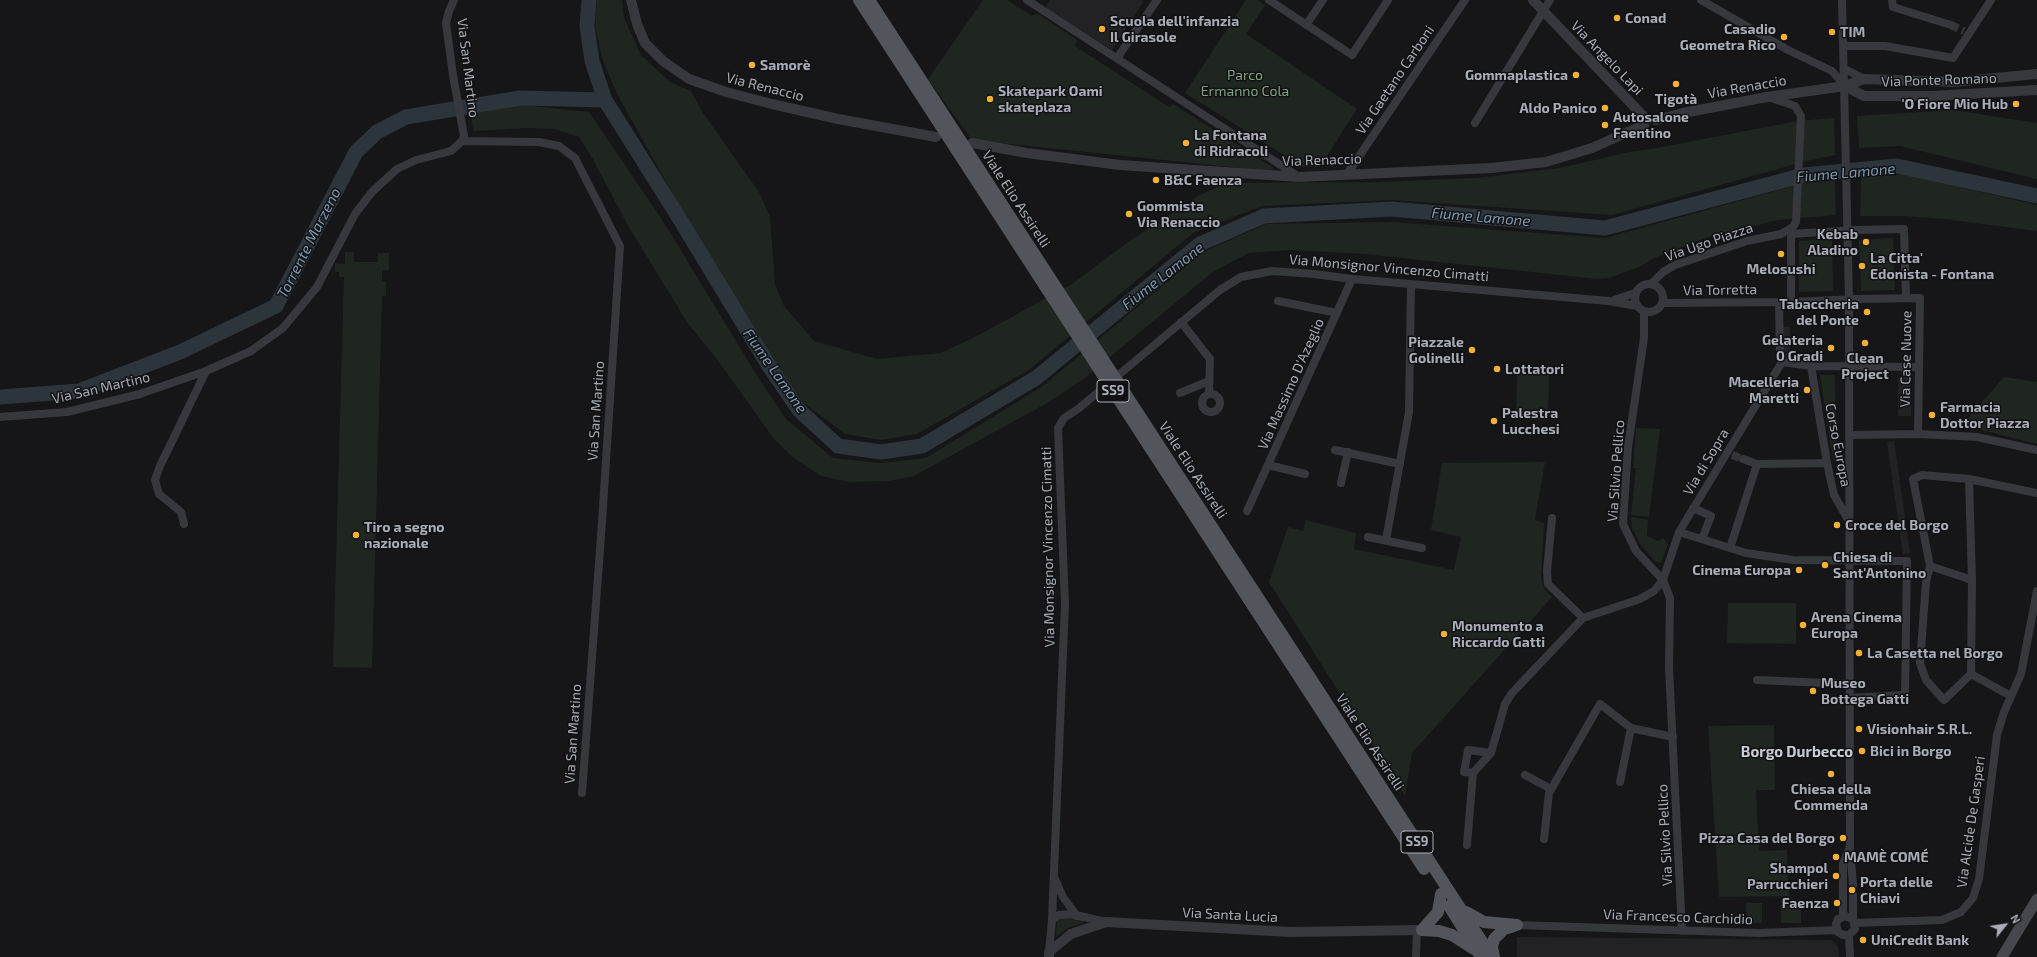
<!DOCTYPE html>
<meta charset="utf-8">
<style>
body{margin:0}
#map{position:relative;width:2037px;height:957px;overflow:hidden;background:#161618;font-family:"Exo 2",sans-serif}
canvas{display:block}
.north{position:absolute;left:1985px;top:905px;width:40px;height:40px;-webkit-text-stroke:3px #111113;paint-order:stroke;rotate:60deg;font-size:11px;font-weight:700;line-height:16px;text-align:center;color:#a8adb8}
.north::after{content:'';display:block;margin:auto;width:14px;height:18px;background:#a8adb8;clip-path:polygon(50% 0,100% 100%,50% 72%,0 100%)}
</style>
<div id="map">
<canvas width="2037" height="957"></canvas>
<div class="north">N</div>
</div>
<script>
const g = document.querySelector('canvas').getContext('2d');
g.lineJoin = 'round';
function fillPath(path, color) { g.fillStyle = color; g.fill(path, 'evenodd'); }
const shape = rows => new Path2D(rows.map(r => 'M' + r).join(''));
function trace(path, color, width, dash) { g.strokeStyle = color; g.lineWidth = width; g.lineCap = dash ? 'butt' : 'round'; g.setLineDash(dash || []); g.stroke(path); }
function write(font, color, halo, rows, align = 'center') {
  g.font = font + ' "Exo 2",sans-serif'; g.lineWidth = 3; g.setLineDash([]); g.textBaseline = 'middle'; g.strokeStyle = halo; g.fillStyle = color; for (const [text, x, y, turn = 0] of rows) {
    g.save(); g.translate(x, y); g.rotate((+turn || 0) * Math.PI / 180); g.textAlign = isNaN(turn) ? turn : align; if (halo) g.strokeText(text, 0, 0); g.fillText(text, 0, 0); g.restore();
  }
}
const built = shape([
 [1050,0,1141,0,1144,1,1112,50,1045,7],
 [1783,327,1790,327,1790,358,1783,358],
 [1898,377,1911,377,1911,416,1898,416],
 [1894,441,1910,553,1903,554,1887,442],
 [1517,937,1832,940,1838,946,1839,957,1517,957]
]);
const green = shape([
 [597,0,622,0,624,18,641,55,670,82,691,91,703,113,759,192,770,217,775,284,784,306,814,341,877,359,941,353,977,336,1072,284,1128,242,1200,195,1227,183,1379,182,1476,178,1560,168,1629,152,1657,148,1797,121,1834,118,1835,155,1803,162,1612,215,1392,200,1262,206,1193,233,1030,369,917,434,882,440,845,434,805,404,774,362,682,210,617,94,602,58,595,26],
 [983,0,1007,0,1032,16,1037,13,1077,40,1075,46,1169,107,1173,104,1274,168,1269,171,972,140,928,79],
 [1246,0,1257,0,1265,5,1246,34,1357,109,1320,167,1303,167,1185,93],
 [521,105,589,112,663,221,756,374,786,419,833,458,882,463,926,458,1043,386,1203,252,1266,224,1392,222,1605,238,1804,183,1835,179,1836,215,1778,220,1708,237,1654,258,1641,266,1609,278,1597,279,1365,254,1291,250,1249,253,1214,271,1082,380,1049,402,914,476,889,481,849,482,821,476,795,459,774,439,719,362,687,322,627,224,594,161,579,137,555,129,526,128,473,131,471,113],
 [1953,110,2037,123,2037,179,1900,146,1859,148,1857,116],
 [1903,174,2037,205,2037,231,1944,219,1905,216,1860,216,1861,177],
 [1893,238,1895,290,1861,291,1859,240],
 [1832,239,1833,291,1799,292,1799,241],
 [345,252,354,252,354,262,378,262,378,253,389,253,389,270,382,270,382,281,386,282,386,296,382,296,372,668,333,667,344,277,339,277,339,272,335,272,335,263,345,264],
 [1517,371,1549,372,1548,420,1516,419],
 [1820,375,1835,375,1837,460,1833,460],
 [2004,377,2037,382,2037,444,1962,425],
 [1636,428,1660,429,1649,517,1631,515,1636,469,1645,470,1633,468],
 [1545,462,1535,520,1544,523,1541,578,1545,590,1552,597,1412,753,1405,796,1269,582,1288,527,1303,531,1306,520,1356,533,1354,549,1454,570,1461,537,1431,530,1442,463],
 [1631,517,1648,520,1647,536,1658,541,1663,538,1668,544,1661,563,1655,561,1640,544,1632,528],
 [1728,603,1796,603,1796,644,1727,643],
 [1774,725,1775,790,1756,790,1759,851,1787,850,1789,896,1719,897,1708,726],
 [1781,901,1801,901,1801,923,1781,923],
 [1746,903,1762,903,1762,923,1747,923],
 [1073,917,1084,920,1084,923,1068,928,1056,937,1057,921,1063,918]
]);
const river = shape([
 [589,0,587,26,592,61,605,100,676,213,769,366,799,410,838,446,881,452,922,446,1036,378,1200,244,1264,216,1392,209,1605,228,1804,175,1897,166,2037,196],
 [0,397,79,391,180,352,276,306,356,152,377,132,406,117,520,98,605,100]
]);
const minorTunnel = shape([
 [1951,25,1964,31],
 [1732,455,1743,459]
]);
const minor = shape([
 [1027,0,1299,177],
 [1269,0,1352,55,1388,0],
 [1701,0,1788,50,1832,71,1845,86],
 [1842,0,1849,299,1850,848,1853,885],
 [1892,0,1893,7,1951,25],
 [1306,25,1323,0],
 [1844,46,1885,46,1953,58,1991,0],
 [1117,58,1157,0],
 [1845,69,1864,79],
 [1475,123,1550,0],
 [462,141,539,142,559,146,575,158,620,246,602,522,582,793],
 [1347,174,1465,0],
 '1635 298a14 14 0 1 1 28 0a14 14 0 1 1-28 0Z',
 [1651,284,1663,272,1675,265,1747,241,1781,234,1793,227,1796,222,1801,116,1795,106,1771,98],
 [1614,300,1635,293],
 [1278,301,1337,313],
 [1779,302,1780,356,1782,362],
 [1791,302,1791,234,1855,230,1904,229,1906,297],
 [1662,303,1791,302,1857,299,1920,298,1918,434],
 [1644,311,1644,338,1628,447,1623,524,1636,551,1663,580,1670,598,1669,668,1682,931],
 [1181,322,1210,359,1209,394],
 [1782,362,1811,366,1919,367],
 [1811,366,1827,463,1834,495,1850,523],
 [1180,393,1209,381],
 '1202 403a9 9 0 1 1 18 0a9 9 0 1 1-18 0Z',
 [0,417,67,412,140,394,206,371,251,351,283,328,317,287,355,214,372,192,397,169,416,160,451,151,462,141,464,136,453,75,446,23,449,11,454,0],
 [1850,435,1918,434,1977,437,2037,450],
 [1335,450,1400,464],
 [1743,459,1757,464,1827,463],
 [1268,465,1305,474],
 [1969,479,1922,475,1913,479,1930,566,1972,580],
 [1341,483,1348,452],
 [1693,508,1711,516,1702,539],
 [1247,511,1352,279],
 [1552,518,1547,571,1548,584,1583,618],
 [184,524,181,512,159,494,155,480,160,466,206,371],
 [1679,532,1746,553,1793,560,1907,561,1905,695,1849,698],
 [1368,537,1422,548],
 [1386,540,1409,412,1411,284],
 [1730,548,1757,464],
 [1930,566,1926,582,1920,663,1926,680,1944,700,1971,674],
 [1757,680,1849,684],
 [2011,696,1971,674,1972,580,1969,479,2037,493],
 [1491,753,1468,750,1464,772,1473,773,1491,753,1505,704,1512,693,1583,618,1640,599,1654,591,1663,580,1679,532,1782,362],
 [1525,775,1551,789],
 [1620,782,1631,728],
 [1544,839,1549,793,1600,704,1631,728,1673,737],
 [1467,845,1473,773],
 [1055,879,1063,897,1077,916],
 [1843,917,1843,864,1849,849],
 [1052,920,1059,915,1071,914,1106,922],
 [1853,920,1846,916,1838,919,1836,924,1838,932,1843,935,1849,935,1855,929,1853,920,1853,895],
 [1854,923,1942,920,1961,912,1973,898,1979,879,1997,735,2004,712,2021,674,2037,591],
 [1517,925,1759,933,1837,930],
 [1849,935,1850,957],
 [1049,952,1052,920,1065,604,1058,428,1064,418,1078,409,1220,290,1241,277,1272,271,1314,274,1352,279,1609,301,1637,306],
 [1416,957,1417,929]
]);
const tertiary = shape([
 [631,0,637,24,645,43,663,61,689,79,726,92,772,104,838,119,936,137],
 [1533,0,1644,117],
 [1845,86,1864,96,1932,96,2037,90],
 [1656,120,1683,113,1767,97,1845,86,1864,79,1954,82,2037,74],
 [972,143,1027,153,1120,165,1299,177,1491,168,1546,162,1592,148,1644,125],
 [1049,957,1049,952,1071,934,1106,922,1291,932,1422,930]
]);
const secondary = shape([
 [2002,957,2037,899]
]);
const primary = shape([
 [859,0,1424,869],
 [869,0,1492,957],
 [1449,906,1481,957],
 [1466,912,1484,922,1517,925],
 [1422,930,1439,931,1452,935,1474,949],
 [1422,930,1438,912,1441,894],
 [1494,957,1492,947,1494,939,1504,929,1514,926]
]);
const markers = [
 [1617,18,4,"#f2b134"],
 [1102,29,4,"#f2b134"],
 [1832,32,4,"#f2b134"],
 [1784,37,4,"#f2b134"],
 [752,65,4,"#f2b134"],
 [1576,75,4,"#f2b134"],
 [1676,84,4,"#f2b134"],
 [990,99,4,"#f2b134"],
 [2016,104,4,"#f2b134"],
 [1605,108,4,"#f2b134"],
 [1605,125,4,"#f2b134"],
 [1186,143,4,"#f2b134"],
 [1156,180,4,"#f2b134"],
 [1129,214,4,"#f2b134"],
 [1866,242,4,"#f2b134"],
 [1781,254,4,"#f2b134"],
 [1862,266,4,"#f2b134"],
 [1867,312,4,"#f2b134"],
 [1865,343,4,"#f2b134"],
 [1831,348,4,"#f2b134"],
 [1472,350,4,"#f2b134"],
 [1497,369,4,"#f2b134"],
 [1807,390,4,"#f2b134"],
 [1932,415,4,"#f2b134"],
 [1494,421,4,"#f2b134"],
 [1837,525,4,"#f2b134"],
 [356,535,4,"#f2b134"],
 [1825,565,4,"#f2b134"],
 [1799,570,4,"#f2b134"],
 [1803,625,4,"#f2b134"],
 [1444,634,4,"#f2b134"],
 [1859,653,4,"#f2b134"],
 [1813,691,4,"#f2b134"],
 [1859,729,4,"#f2b134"],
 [1862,751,4,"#f2b134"],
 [1831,774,4,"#f2b134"],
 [1843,838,4,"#f2b134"],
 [1836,857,4,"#f2b134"],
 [1836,876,4,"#f2b134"],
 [1852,890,4,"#f2b134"],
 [1837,903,4,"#f2b134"],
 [1863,940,4,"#f2b134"]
];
const shields = [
 [1113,391,32],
 [1417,842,32]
];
const shieldNames = [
 ["SS9",1113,391],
 ["SS9",1417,842]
];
const poiNames = [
 ["Conad",1625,18],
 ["Scuola dell'infanzia",1110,21],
 ["Il Girasole",1110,37],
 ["Casadio",1776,29,"right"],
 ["Geometra Rico",1776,45,"right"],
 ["TIM",1840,32],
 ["Samorè",760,65],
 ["Gommaplastica",1568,75,"right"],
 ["Skatepark Oami",998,91],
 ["skateplaza",998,107],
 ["Tigotà",1676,99,"center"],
 ["'O Fiore Mio Hub",2008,104,"right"],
 ["Aldo Panico",1597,108,"right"],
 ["Autosalone",1613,117],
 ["Faentino",1613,133],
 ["La Fontana",1194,135],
 ["di Ridracoli",1194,151],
 ["B&C Faenza",1164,180],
 ["Gommista",1137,206],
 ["Via Renaccio",1137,222],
 ["Kebab",1858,234,"right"],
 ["Aladino",1858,250,"right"],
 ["La Citta'",1870,258],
 ["Edonista - Fontana",1870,274],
 ["Melosushi",1781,269,"center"],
 ["Tabaccheria",1859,304,"right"],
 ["del Ponte",1859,320,"right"],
 ["Gelateria",1823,340,"right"],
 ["0 Gradi",1823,356,"right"],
 ["Piazzale",1464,342,"right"],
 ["Golinelli",1464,358,"right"],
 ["Clean",1865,358,"center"],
 ["Project",1865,374,"center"],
 ["Lottatori",1505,369],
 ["Macelleria",1799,382,"right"],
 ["Maretti",1799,398,"right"],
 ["Farmacia",1940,407],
 ["Dottor Piazza",1940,423],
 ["Palestra",1502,413],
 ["Lucchesi",1502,429],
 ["Croce del Borgo",1845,525],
 ["Tiro a segno",364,527],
 ["nazionale",364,543],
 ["Chiesa di",1833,557],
 ["Sant'Antonino",1833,573],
 ["Cinema Europa",1791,570,"right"],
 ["Arena Cinema",1811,617],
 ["Europa",1811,633],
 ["Monumento a",1452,626],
 ["Riccardo Gatti",1452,642],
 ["La Casetta nel Borgo",1867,653],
 ["Museo",1821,683],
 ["Bottega Gatti",1821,699],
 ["Visionhair S.R.L.",1867,729],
 ["Bici in Borgo",1870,751],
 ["Chiesa della",1831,789,"center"],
 ["Commenda",1831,805,"center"],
 ["Pizza Casa del Borgo",1835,838,"right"],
 ["MAMÈ COMÉ",1844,857],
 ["Shampol",1828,868,"right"],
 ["Parrucchieri",1828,884,"right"],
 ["Porta delle",1860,882],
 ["Chiavi",1860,898],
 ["Faenza",1829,903,"right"],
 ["UniCredit Bank",1871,940]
];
const streetNames = [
 ["Via Angelo Lapi",1607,58,46],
 ["Via San Martino",468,68,83],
 ["Via Gaetano Carboni",1395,80,-56],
 ["Via Ponte Romano",1939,80,-2],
 ["Via Renaccio",765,87,14],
 ["Via Renaccio",1747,87,-10],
 ["Via Renaccio",1322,160,-2],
 ["Viale Elio Assirelli",1016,199,57],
 ["Via Ugo Piazza",1709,242,-19],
 ["Via Monsignor Vincenzo Cimatti",1389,268,5],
 ["Via Torretta",1720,290,-1],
 ["Via Case Nuove",1906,359,-89],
 ["Via Massimo D'Azeglio",1291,384,-66],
 ["Via San Martino",101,388,-13],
 ["Via San Martino",596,411,-86],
 ["Corso Europa",1838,445,79],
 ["Via di Sopra",1706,462,-59],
 ["Viale Elio Assirelli",1193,470,57],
 ["Via Silvio Pellico",1616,471,-86],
 ["Via Monsignor Vincenzo Cimatti",1048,547,-91],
 ["Via San Martino",573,734,-86],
 ["Viale Elio Assirelli",1370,742,57],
 ["Via Alcide De Gasperi",1971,822,-82],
 ["Via Silvio Pellico",1665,835,-93],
 ["Via Santa Lucia",1230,915,3],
 ["Via Francesco Carchidio",1678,917,2]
];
const parkNames = [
 ["Parco",1245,75],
 ["Ermanno Cola",1245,91]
];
const waterNames = [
 ["Fiume Lamone",1846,173,-5],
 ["Fiume Lamone",1481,217,5],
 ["Torrente Marzeno",309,243,-63],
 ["Fiume Lamone",1163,276,-38],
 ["Fiume Lamone",775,371,55]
];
const neighbourhoodNames = [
 ["Borgo Durbecco",1797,752]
];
fillPath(built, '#222225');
fillPath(green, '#1e261f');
trace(river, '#2c353c', 15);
trace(minorTunnel, '#333438', 8, [8, 4]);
trace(minor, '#37383d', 8);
trace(tertiary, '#37383d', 10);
trace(secondary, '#45474d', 11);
trace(primary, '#53555c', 12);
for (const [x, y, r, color] of markers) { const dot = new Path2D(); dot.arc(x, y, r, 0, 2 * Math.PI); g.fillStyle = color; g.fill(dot); trace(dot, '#111113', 1.5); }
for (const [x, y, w] of shields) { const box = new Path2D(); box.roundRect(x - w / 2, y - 11, w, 22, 3); g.fillStyle = '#111113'; g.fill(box); trace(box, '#a8adb8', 1); }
write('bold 13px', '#a8adb8', null, shieldNames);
write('bold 14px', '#a8adb8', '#111113', poiNames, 'left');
write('14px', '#a8adb8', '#111113', streetNames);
write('14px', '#7fa381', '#111113', parkNames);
write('italic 15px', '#7f9bb3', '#111113', waterNames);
write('bold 15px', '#c9ccd4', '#111113', neighbourhoodNames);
</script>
